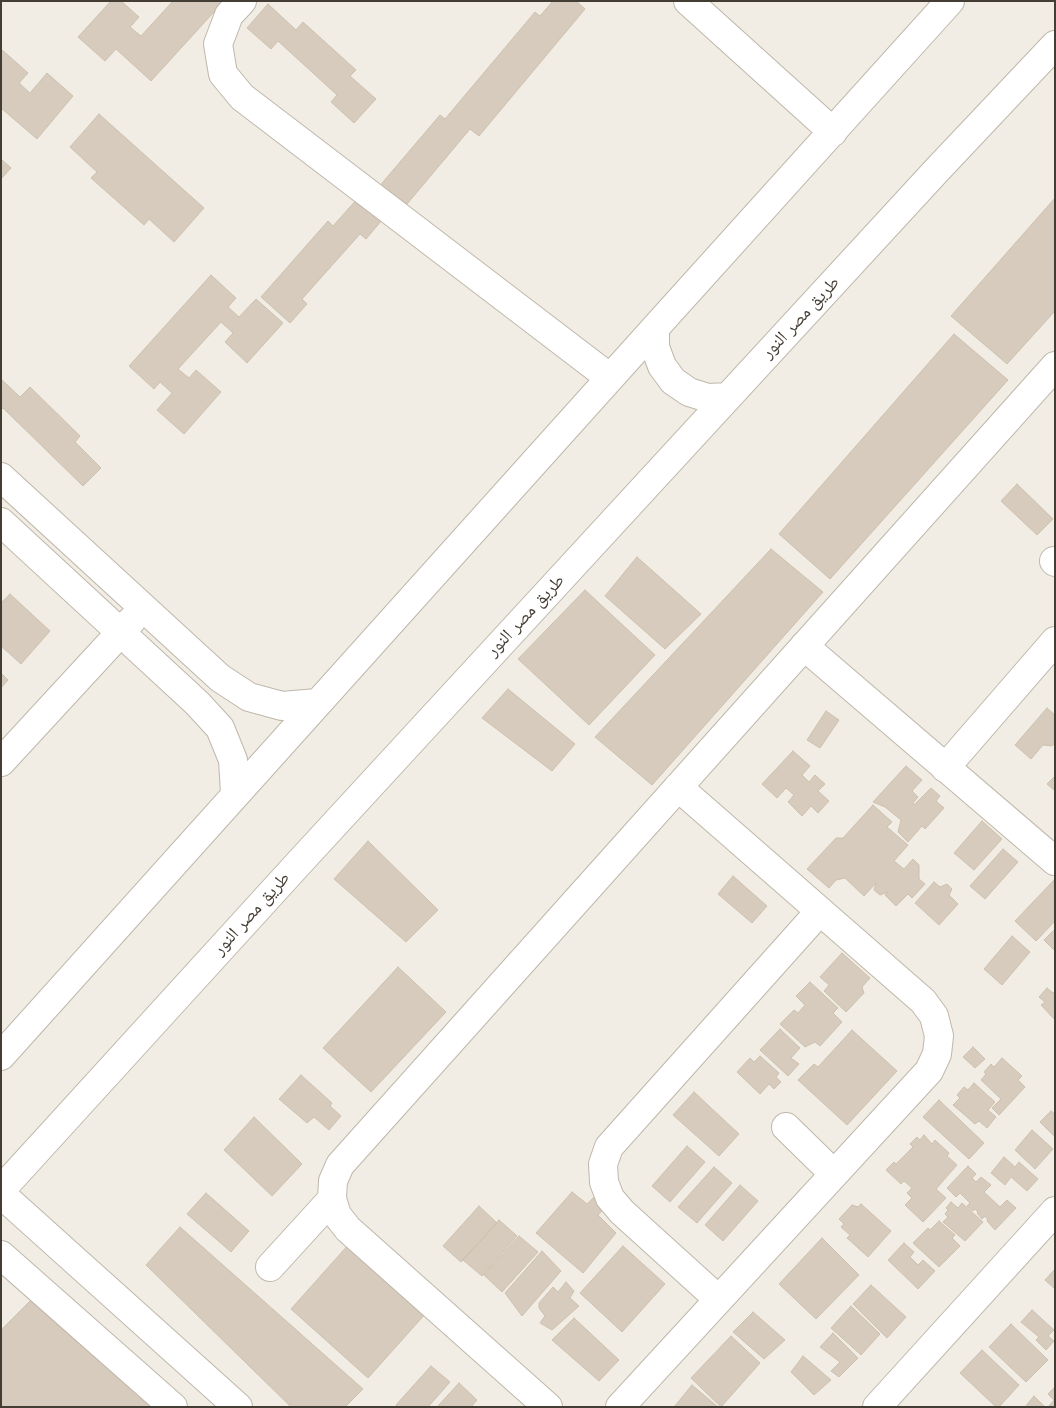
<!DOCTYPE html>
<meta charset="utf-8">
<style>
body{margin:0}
#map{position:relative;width:1056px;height:1408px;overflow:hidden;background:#f1ede4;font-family:Poppins,sans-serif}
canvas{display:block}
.frame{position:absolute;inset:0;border:2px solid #433d34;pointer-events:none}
</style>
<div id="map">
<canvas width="1056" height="1408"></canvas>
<div class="frame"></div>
</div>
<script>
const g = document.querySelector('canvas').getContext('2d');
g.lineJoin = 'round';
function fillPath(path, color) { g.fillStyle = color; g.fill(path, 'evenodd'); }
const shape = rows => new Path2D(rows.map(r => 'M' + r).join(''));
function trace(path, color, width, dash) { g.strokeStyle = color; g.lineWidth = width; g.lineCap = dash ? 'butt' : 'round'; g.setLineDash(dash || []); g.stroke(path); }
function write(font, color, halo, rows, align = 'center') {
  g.font = font + ' Poppins,"Noto Naskh Arabic",sans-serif'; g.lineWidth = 4.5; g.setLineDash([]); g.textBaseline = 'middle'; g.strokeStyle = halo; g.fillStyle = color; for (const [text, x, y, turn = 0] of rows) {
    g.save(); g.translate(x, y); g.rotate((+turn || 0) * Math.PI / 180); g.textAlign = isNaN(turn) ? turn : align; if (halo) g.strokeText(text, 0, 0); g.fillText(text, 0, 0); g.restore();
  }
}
const building = shape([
 [111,1,121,1,139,17,130,27,141,36,173,1,224,1,151,81,116,49,105,61,78,37,111,1],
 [553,1,576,1,585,9,479,136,470,129,402,210,377,189,440,115,445,119,535,12,540,16,553,1],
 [268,4,296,30,303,22,356,70,350,76,376,99,354,123,331,102,337,95,278,41,271,49,247,28,268,4],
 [1,49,28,73,19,83,30,93,47,73,73,96,37,139,1,108,1,49],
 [99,114,204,208,174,242,149,219,144,225,91,178,97,172,70,147,99,114],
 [1,159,11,168,1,179,1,159],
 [358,198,382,220,366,239,360,234,302,299,307,304,290,323,261,297,328,221,333,226,358,198],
 [1055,198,1055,311,1007,364,951,316,1055,198],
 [211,275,236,298,228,307,239,317,256,299,283,323,247,363,225,342,233,333,221,322,178,369,189,378,196,370,221,392,184,434,157,410,172,393,160,382,154,389,129,366,211,275],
 [954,334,1008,380,830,579,779,534,954,334],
 [1,379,20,397,30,387,80,436,75,442,101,468,83,486,3,408,1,410,1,379],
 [1017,484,1053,519,1037,535,1001,501,1017,484],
 [771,549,823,592,652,785,595,737,771,549],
 [637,557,701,614,665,649,605,596,637,557],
 [585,590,655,655,589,725,518,659,585,590],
 [10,594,50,631,21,664,1,646,1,603,10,594],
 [1,673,8,680,1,688,1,673],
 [508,689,575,744,552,771,482,718,508,689],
 [1047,708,1055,715,1055,743,1052,746,1043,745,1031,759,1015,745,1047,708],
 [826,711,839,720,820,748,807,740,826,711],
 [793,751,810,766,802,775,809,782,815,775,825,784,818,791,829,801,818,813,811,806,802,816,788,802,794,795,786,788,777,798,762,784,793,751],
 [906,766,922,780,912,791,918,797,913,803,914,805,931,788,940,796,936,801,944,808,925,829,922,826,908,842,898,832,901,820,885,807,873,802,906,766],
 [1055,776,1055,791,1047,784,1055,776],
 [873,805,892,822,887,827,908,845,894,861,904,869,913,859,919,865,919,879,925,884,912,898,908,894,896,906,885,895,888,892,880,895,874,890,876,883,864,896,845,878,836,880,829,888,807,869,836,838,843,838,873,805],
 [982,821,1002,839,974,870,954,853,982,821],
 [368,841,438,910,406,942,334,879,368,841],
 [1003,849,1018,862,985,899,970,886,1003,849],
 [733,876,767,906,752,923,718,894,733,876],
 [1054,880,1055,921,1036,941,1015,921,1054,880],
 [934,882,940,887,947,884,952,889,949,895,958,904,939,925,915,903,934,882],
 [1055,929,1055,951,1044,940,1055,929],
 [1012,936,1030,952,1002,985,984,969,1012,936],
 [842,953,870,978,862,987,864,993,846,1012,824,991,829,985,820,977,842,953],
 [398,967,446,1012,371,1092,323,1048,398,967],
 [810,982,838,1008,833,1013,842,1022,820,1046,815,1042,805,1047,780,1024,794,1010,798,1013,805,1005,796,996,810,982],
 [1047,988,1053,993,1055,991,1055,1020,1041,1005,1045,1002,1039,997,1047,988],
 [780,1029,800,1048,791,1058,799,1064,788,1076,760,1050,780,1029],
 [852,1030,897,1071,847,1125,798,1080,814,1064,818,1067,852,1030],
 [973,1047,985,1059,975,1068,963,1057,973,1047],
 [760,1056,779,1073,776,1077,781,1082,774,1089,769,1084,760,1094,737,1072,750,1058,754,1062,760,1056],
 [1002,1058,1022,1076,1018,1080,1025,1087,999,1115,992,1108,1001,1099,981,1080,986,1074,984,1072,991,1064,994,1067,1002,1058],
 [301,1075,332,1103,330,1106,341,1116,329,1130,314,1117,307,1123,279,1099,301,1075],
 [974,1083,995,1102,988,1110,996,1117,987,1128,979,1121,975,1124,953,1105,960,1098,957,1095,964,1087,968,1090,974,1083],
 [694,1092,739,1134,719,1156,673,1115,694,1092],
 [939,1100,984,1143,969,1159,923,1117,939,1100],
 [1051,1111,1055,1114,1055,1137,1040,1122,1051,1111],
 [254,1117,302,1164,272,1196,224,1150,254,1117],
 [1032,1130,1053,1149,1035,1169,1015,1150,1032,1130],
 [924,1135,932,1144,935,1140,949,1153,947,1156,957,1165,936,1189,946,1198,923,1222,905,1205,912,1198,907,1193,912,1188,904,1181,901,1184,886,1170,894,1162,896,1164,913,1147,910,1144,917,1137,920,1140,924,1135],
 [687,1146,705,1162,670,1202,652,1186,687,1146],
 [1004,1157,1015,1167,1019,1162,1038,1179,1027,1191,1011,1177,1005,1185,991,1173,1004,1157],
 [968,1166,976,1174,972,1178,976,1182,981,1177,991,1185,984,1192,1000,1207,1007,1200,1016,1208,995,1230,987,1221,988,1220,985,1216,982,1219,977,1213,978,1212,975,1209,973,1211,967,1206,970,1203,960,1193,956,1197,947,1188,968,1166],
 [714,1167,732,1183,697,1223,678,1207,714,1167],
 [740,1185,758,1201,723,1241,705,1225,740,1185],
 [572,1192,587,1204,594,1197,606,1206,598,1215,616,1233,583,1273,536,1233,572,1192],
 [206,1193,249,1231,231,1252,187,1214,206,1193],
 [951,1202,958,1208,962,1203,983,1222,965,1241,943,1222,948,1217,945,1214,948,1210,946,1208,951,1202],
 [861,1204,891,1231,868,1257,847,1238,850,1235,841,1227,844,1224,839,1219,852,1205,858,1207,861,1204],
 [479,1206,497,1223,461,1262,443,1246,479,1206],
 [499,1220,517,1236,482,1276,463,1260,499,1220],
 [939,1221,955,1235,952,1238,960,1246,939,1267,913,1243,928,1228,930,1230,939,1221],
 [180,1227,363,1389,345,1407,291,1407,146,1265,180,1227],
 [519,1236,538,1252,502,1292,484,1275,519,1236],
 [822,1238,859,1275,816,1319,779,1284,822,1238],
 [350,1243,427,1312,368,1378,291,1309,350,1243],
 [904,1243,914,1252,910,1257,918,1265,923,1260,935,1271,918,1289,888,1260,904,1243],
 [623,1246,665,1284,622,1332,580,1293,623,1246],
 [542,1251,561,1271,522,1316,505,1293,542,1251],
 [1055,1269,1055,1289,1045,1280,1055,1269],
 [566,1282,574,1291,570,1298,579,1306,552,1330,540,1323,545,1316,539,1308,539,1303,553,1287,558,1292,566,1282],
 [871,1285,906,1317,887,1338,853,1304,871,1285],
 [31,1300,154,1407,1,1407,1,1330,31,1300],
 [851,1306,880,1334,861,1355,831,1328,851,1306],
 [1032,1310,1054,1330,1048,1336,1054,1341,1046,1350,1036,1340,1039,1337,1021,1322,1032,1310],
 [753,1312,785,1340,764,1359,733,1332,753,1312],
 [574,1318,619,1360,599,1381,552,1340,574,1318],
 [1011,1324,1048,1360,1026,1382,989,1347,1011,1324],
 [833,1333,858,1358,839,1377,831,1371,840,1362,820,1347,833,1333],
 [731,1336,760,1363,721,1407,691,1378,731,1336],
 [982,1350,1019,1385,999,1407,996,1407,960,1373,982,1350],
 [803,1356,831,1380,814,1395,791,1372,803,1356],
 [431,1366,450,1382,428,1407,398,1407,396,1405,431,1366],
 [459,1383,477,1400,471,1407,437,1407,459,1383],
 [692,1385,718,1407,674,1407,692,1385],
 [1055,1387,1055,1407,1050,1407,1049,1406,1054,1400,1048,1394,1055,1387],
 [1034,1396,1045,1407,1025,1407,1034,1396]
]);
const minor = shape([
 [242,1,229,15,218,44,223,74,242,97,610,378],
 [688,1,833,132],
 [655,328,655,347,662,366,673,381,689,392,708,398,728,397],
 [1,477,220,678,249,697,282,706,317,703],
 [1,522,197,703,220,728,233,760,235,794],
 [1054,561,1055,562],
 [804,646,1055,861],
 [1,762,132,620],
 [945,768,1055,641],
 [1,1056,655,328,950,1],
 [786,1127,834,1174],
 [1,1190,298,864,937,170,1055,45],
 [1,1194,238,1407],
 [1,1255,173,1407],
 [270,1267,332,1199],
 [718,1299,622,1212,610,1198,604,1182,603,1164,609,1147,820,911],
 [548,1407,348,1229,337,1215,332,1199,333,1181,340,1165,1055,366],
 [620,1407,929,1071,937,1054,939,1036,934,1016,923,1001,678,787],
 [877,1407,1055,1211]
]);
const streetNames = [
 ["طريق مصر النور",801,318,-47],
 ["طريق مصر النور",526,616,-47],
 ["طريق مصر النور",252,914,-48]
];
fillPath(building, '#d6cbbd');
trace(building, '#cdc0ad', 1);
trace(minor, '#bfb7aa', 30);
trace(minor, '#fff', 28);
write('18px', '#433d34', '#fff', streetNames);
</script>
